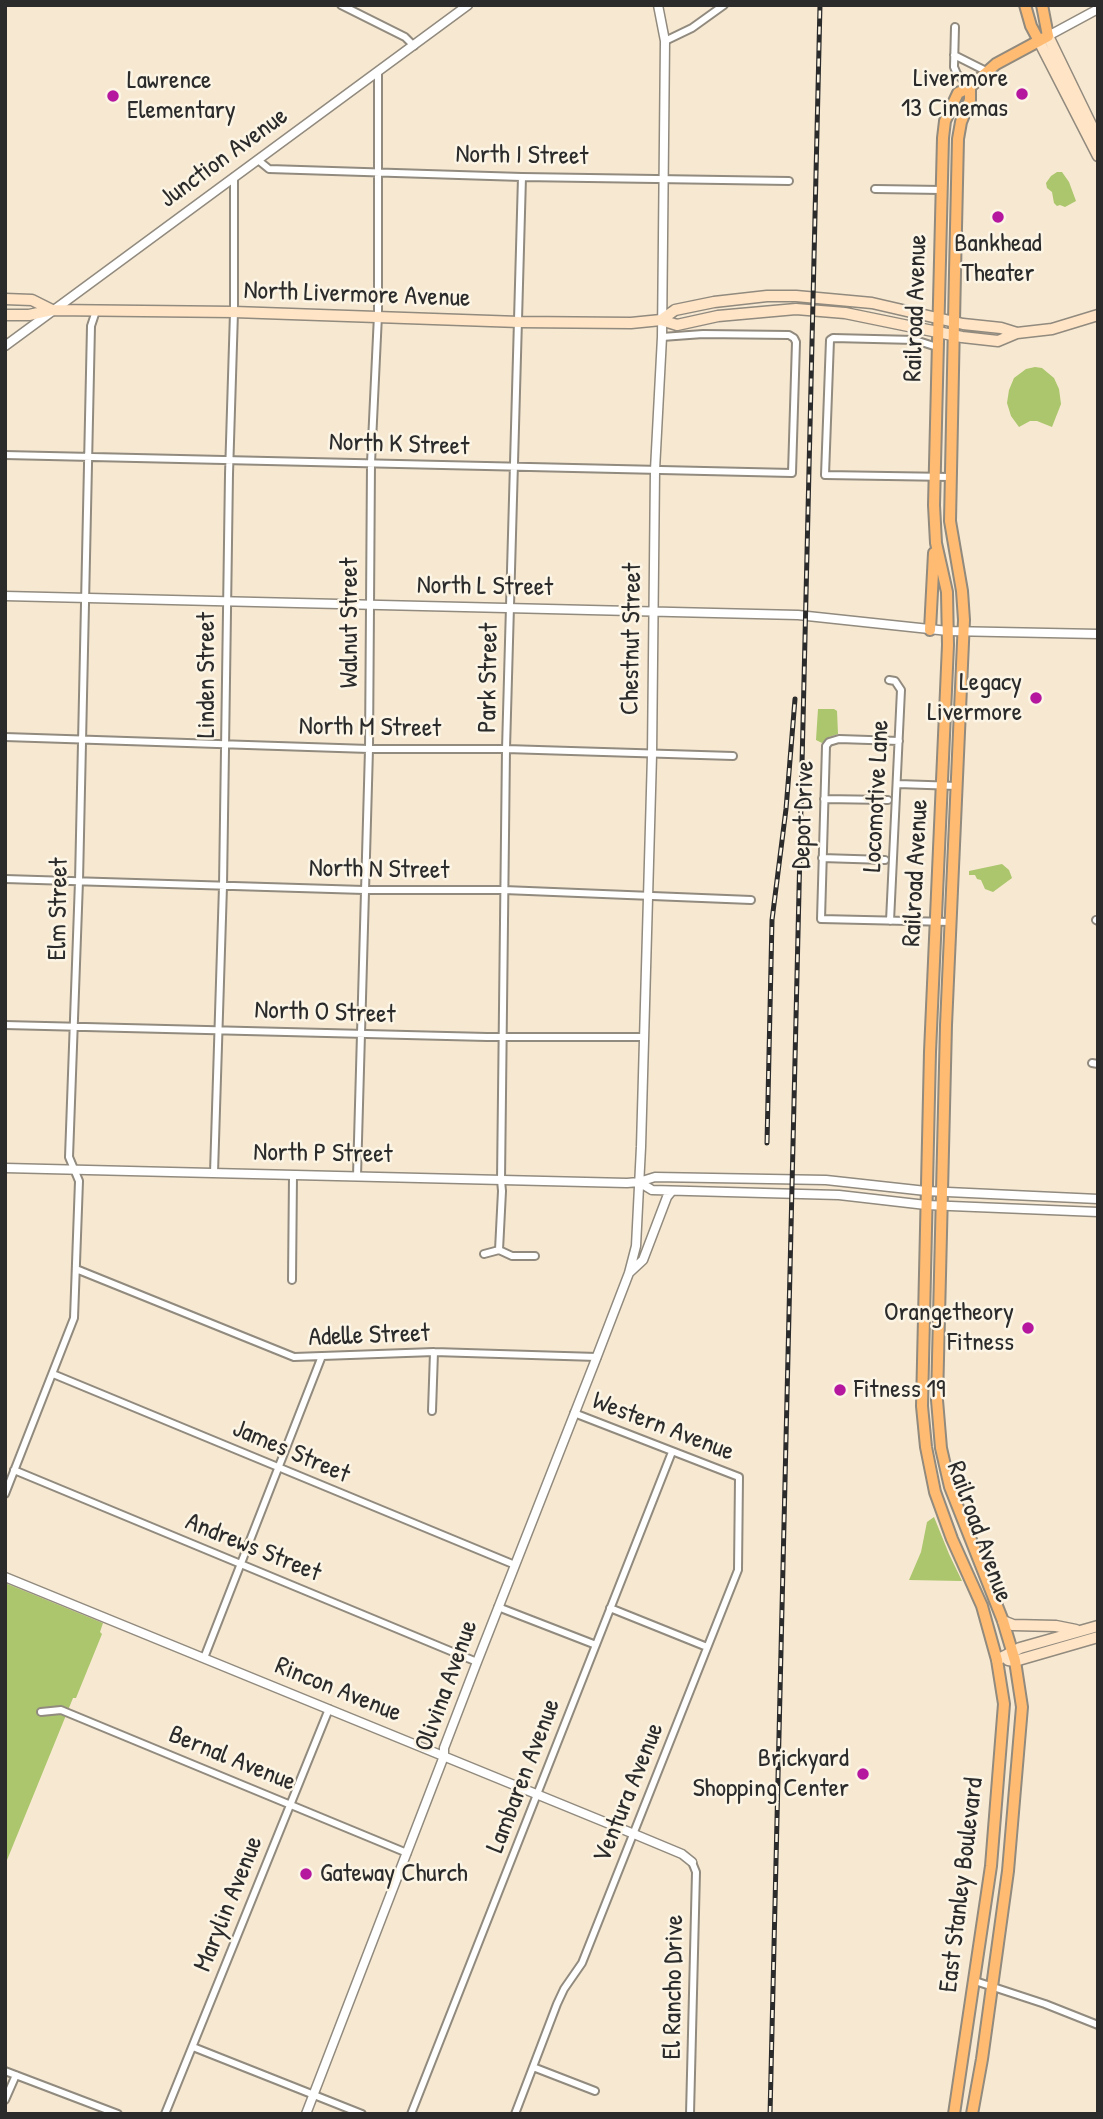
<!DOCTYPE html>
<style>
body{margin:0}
#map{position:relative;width:1103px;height:2119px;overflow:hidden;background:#f7e8d1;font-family:"Patrick Hand",sans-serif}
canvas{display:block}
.frame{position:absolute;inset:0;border:7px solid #2b2b2b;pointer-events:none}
</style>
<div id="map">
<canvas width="1103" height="2119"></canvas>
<div class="frame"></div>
</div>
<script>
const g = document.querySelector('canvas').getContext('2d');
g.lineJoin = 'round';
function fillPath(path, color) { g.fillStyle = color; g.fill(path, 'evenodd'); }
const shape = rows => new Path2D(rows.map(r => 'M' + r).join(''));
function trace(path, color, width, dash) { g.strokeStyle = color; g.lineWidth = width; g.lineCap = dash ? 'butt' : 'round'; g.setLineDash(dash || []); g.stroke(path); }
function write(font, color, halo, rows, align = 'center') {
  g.font = font + ' "Patrick Hand",sans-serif'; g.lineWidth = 5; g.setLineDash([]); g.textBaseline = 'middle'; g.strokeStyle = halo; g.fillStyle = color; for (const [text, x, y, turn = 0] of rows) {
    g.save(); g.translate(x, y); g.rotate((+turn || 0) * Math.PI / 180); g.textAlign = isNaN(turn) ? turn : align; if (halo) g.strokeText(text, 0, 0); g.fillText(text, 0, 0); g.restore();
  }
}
const green = shape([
 [1057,172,1062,172,1069,182,1076,201,1065,207,1060,205,1057,206,1054,203,1052,192,1047,188,1046,183,1051,176],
 [1035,367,1042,368,1054,378,1059,389,1061,404,1052,427,1037,421,1030,421,1019,427,1011,416,1007,403,1009,390,1014,378,1026,369],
 [818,709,834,709,837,711,838,734,829,737,822,743,816,740],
 [1002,864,1009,870,1012,878,993,892,985,889,981,880,977,879,975,875,969,875,969,871],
 [934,1517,949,1554,962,1581,909,1580,921,1552,927,1522],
 [5,1583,103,1623,100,1632,102,1634,76,1698,73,1698,5,1865]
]);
const minor = shape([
 [341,5,405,37,414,46],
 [955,27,954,67,957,74,970,87],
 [665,41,692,28,724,5],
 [954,55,986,71],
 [258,160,269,169,522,177,789,181],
 [875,189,942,190],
 [937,347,915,340,833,338,830,340,825,475,950,477],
 [5,455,792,473,796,342,794,338,789,335,703,334,662,337],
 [889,680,895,681,901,690,890,921],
 [5,737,369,749,506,749,733,756],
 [899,741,839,739,829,742,826,746,821,919,951,922],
 [898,784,957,786],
 [824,799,888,800],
 [822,858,885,860],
 [5,879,364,890,504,890,751,900],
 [1096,920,1098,921],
 [5,1025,487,1037,644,1037],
 [1092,1063,1098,1064],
 [214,1173,223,886,229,474,234,312,234,177],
 [357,1176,369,749,371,463,378,315,378,72],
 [499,1250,502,1191,501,1180,506,749,522,177],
 [484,1254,499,1250,512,1256,535,1256],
 [76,1269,294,1357,434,1352,597,1357],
 [292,1280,293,1175],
 [53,1374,515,1565],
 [432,1411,434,1352],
 [14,1470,477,1662],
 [5,1494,74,1318,79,1181,69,1157,79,881,91,326,96,311],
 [498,1607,596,1645],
 [610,1608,707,1647],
 [204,1658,322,1356],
 [41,1712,61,1710,407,1853],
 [975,1981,1045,2004,1098,2025],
 [193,2047,362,2114],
 [533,2067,595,2091],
 [5,2071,118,2114],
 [5,2100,16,2075],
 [165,2114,329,1709],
 [411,2114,672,1452],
 [515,2114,557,2004,564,1989,582,1963,738,1570,739,1477,574,1413],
 [690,2114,696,1872,692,1862]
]);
const tertiary = shape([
 [1048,36,1098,9],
 [5,346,468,5],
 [5,596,798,615,948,631,1098,634],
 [5,1168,627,1183,639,1182,655,1177,826,1180,926,1191,1098,1199],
 [639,1182,652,1190,839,1195,926,1205,1098,1212],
 [629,1273,643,1260,667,1197,672,1191],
 [5,1577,634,1834,682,1854,692,1862],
 [306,2114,444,1756,444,1748,477,1662,594,1364,629,1273,636,1246,641,1147,652,755,655,470,662,337,665,41,658,5]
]);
const secondary = shape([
 [1048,36,1098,139],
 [1039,41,1098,156],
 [5,299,32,300,52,310],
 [5,315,29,315,52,310,234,312,519,322,631,323,661,320,677,325,718,316,796,309,845,313,962,337,998,341,1017,333,1052,329,1098,315],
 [661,320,675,310,714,302,767,296,796,296,872,303,963,324,1001,328,1017,333],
 [1003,1621,1013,1625,1056,1626,1076,1630],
 [997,1660,1020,1648,1098,1626],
 [1008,1660,1015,1661,1098,1637]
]);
const primary = shape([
 [1025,5,1031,26,1039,41],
 [970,87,970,100,961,122,958,139,955,272,950,521,962,591,964,620,946,1025,937,1400,941,1448,950,1487,1003,1621,1015,1661,1022,1707,1008,1871,982,2059,972,2114],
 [930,630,934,553],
 [954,2114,991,1866,1004,1704,997,1660,982,1606,952,1539,935,1492,926,1447,922,1406,930,1052,948,645,947,592,936,543,934,505,943,138,945,121,958,93,970,87,996,64,1048,36,1042,5]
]);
const rail = shape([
 [767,1143,772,920,786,809,795,699],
 [770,2114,820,5]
]);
const markers = [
 [1022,94,7,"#b5179e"],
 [113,96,7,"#b5179e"],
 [998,217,7,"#b5179e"],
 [1036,698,7,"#b5179e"],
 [1028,1328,7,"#b5179e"],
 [840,1390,7,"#b5179e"],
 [863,1774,7,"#b5179e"],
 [306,1874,7,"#b5179e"]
];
const poiNames = [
 ["Livermore",1008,79],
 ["13 Cinemas",1008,109],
 ["Lawrence",127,81,"left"],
 ["Elementary",127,111,"left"],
 ["Bankhead",998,244,"center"],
 ["Theater",998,274,"center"],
 ["Legacy",1022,683],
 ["Livermore",1022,713],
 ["Orangetheory",1014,1313],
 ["Fitness",1014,1343],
 ["Fitness 19",854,1390,"left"],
 ["Brickyard",849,1759],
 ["Shopping Center",849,1789],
 ["Gateway Church",320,1874,"left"]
];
const streetNames = [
 ["North I Street",522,156,1],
 ["Junction Avenue",224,158,-36],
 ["North Livermore Avenue",357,295,2],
 ["Railroad Avenue",916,308,-88],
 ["North K Street",399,445,2],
 ["North L Street",485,587,1],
 ["Walnut Street",350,623,-90],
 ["Chestnut Street",632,639,-89],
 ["Linden Street",207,675,-90],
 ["Park Street",489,678,-89],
 ["North M Street",370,728,1],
 ["Locomotive Lane",877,796,-87],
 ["Depot Drive",804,815,-88],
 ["North N Street",379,870,1],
 ["Railroad Avenue",916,873,-87],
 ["Elm Street",59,909,-89],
 ["North O Street",325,1013,2],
 ["North P Street",323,1154,1],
 ["Adelle Street",369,1336,-2],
 ["Western Avenue",663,1427,21],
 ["James Street",291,1452,23],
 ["Railroad Avenue",979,1532,70],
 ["Andrews Street",253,1548,22],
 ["Olivina Avenue",447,1686,-70],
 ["Rincon Avenue",338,1690,22],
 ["Bernal Avenue",232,1759,22],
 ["Lambaren Avenue",524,1776,-69],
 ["Ventura Avenue",629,1793,-68],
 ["East Stanley Boulevard",962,1885,-83],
 ["Marylin Avenue",229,1904,-68],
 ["El Rancho Drive",674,1987,-89]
];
fillPath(green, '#abc66c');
trace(minor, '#918a7e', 10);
trace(tertiary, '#918a7e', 11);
trace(secondary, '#918a7e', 13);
trace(primary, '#918a7e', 14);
trace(minor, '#fff', 6);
trace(tertiary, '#fff', 8);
trace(secondary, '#ffe4c6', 10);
trace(primary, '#ffbb71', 10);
trace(rail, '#2b2b2b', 5);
trace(rail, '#fcf5e5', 2.5, [8]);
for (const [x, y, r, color] of markers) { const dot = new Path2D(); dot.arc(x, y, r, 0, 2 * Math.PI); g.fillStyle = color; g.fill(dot); trace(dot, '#fcf5e5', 2.5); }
write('26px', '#2b2b2b', '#fcf5e5', poiNames, 'right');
write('26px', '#2b2b2b', '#fcf5e5', streetNames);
</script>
